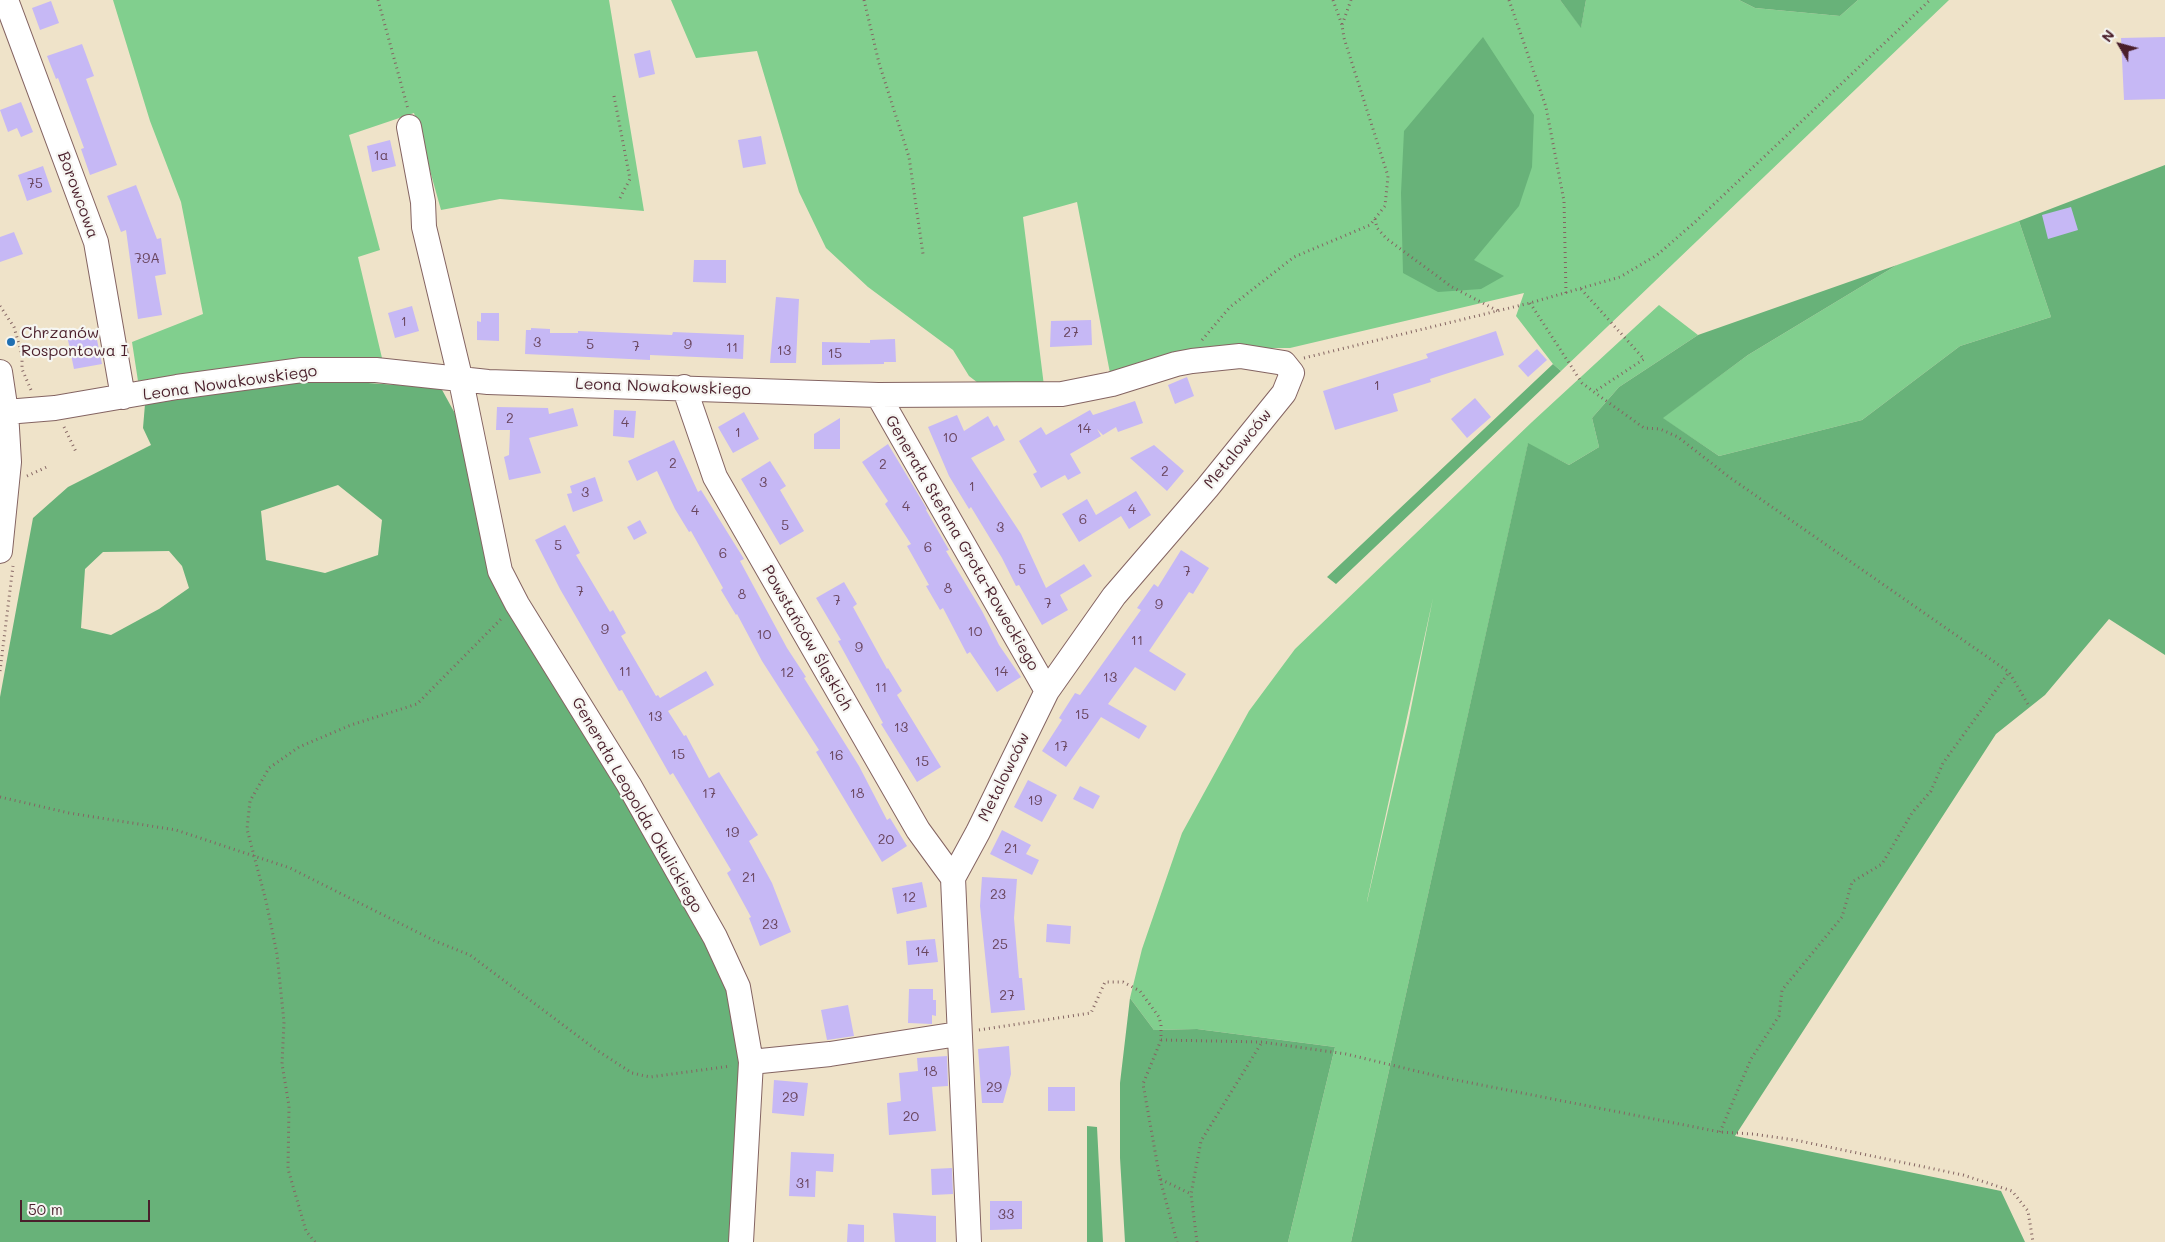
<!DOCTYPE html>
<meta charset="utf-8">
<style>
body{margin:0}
#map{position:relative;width:2165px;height:1242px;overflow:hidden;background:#efe3c9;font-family:Mali,sans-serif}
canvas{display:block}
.north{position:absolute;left:2095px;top:20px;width:50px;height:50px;-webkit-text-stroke:4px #f6f6f2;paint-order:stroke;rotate:307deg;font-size:14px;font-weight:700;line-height:20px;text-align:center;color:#4a1f2b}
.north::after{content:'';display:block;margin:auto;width:18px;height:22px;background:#4a1f2b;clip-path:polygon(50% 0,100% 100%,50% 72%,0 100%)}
.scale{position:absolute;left:20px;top:1200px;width:130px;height:22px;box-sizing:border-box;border:2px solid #4a1f2b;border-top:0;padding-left:6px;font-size:15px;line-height:18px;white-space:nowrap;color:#4a1f2b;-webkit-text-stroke:4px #f6f6f2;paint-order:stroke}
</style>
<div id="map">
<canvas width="2165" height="1242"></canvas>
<div class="north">N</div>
<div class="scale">50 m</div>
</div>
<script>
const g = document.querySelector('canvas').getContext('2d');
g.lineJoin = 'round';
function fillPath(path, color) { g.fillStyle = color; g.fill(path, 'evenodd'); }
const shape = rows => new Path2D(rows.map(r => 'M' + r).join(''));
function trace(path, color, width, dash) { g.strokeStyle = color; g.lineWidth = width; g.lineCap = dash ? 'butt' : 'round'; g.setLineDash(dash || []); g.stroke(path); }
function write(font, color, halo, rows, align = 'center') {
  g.font = font + ' Mali,sans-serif'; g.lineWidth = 4.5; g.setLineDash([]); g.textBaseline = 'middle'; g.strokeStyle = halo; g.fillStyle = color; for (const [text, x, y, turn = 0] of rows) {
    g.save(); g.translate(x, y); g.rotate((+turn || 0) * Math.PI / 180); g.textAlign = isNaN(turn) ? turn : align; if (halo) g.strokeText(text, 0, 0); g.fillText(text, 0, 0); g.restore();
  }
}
const green = shape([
 [113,0,609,0,644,211,500,199,441,210,414,113,349,135,380,250,358,257,382,358,308,357,138,381,132,342,203,314,181,202,150,121],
 [671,0,1560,0,1581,27,1586,0,1739,0,1755,8,1840,16,1858,0,1949,0,1561,371,1553,364,1516,316,1524,293,1290,348,1241,348,1110,373,1077,202,1023,217,1044,386,982,386,969,376,953,350,868,287,826,248,799,192,757,51,696,58],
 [2019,221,2051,317,1960,346,1862,420,1719,456,1662,418,1748,355,1897,265],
 [1659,305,1698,335,1619,387,1592,418,1599,447,1569,465,1528,444,1351,1242,1288,1242,1335,1047,1197,1029,1154,1030,1130,998,1142,949,1182,833,1249,711,1295,649,1532,422],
 [1433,598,1408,723,1367,902,1367,901]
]);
const forest = shape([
 [1560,0,1586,0,1581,28],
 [1739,0,1858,0,1840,16,1755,8],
 [1483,37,1534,115,1532,167,1519,206,1474,260,1504,276,1481,289,1438,292,1403,273,1401,193,1404,131],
 [2165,165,2165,655,2109,619,2045,695,1996,734,1735,1136,2001,1191,2025,1242,1351,1242,1528,443,1569,465,1599,447,1592,418,1619,387,1698,335,1897,265,1748,355,1663,418,1719,456,1862,420,1960,346,2051,317,2019,221],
 [1553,364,1561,371,1336,584,1327,577],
 [310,379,441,388,458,419,498,595,625,797,725,979,741,1064,732,1242,0,1242,0,697,33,518,68,487,151,445,143,428,145,404],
 [338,485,382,520,378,555,325,573,266,560,261,511],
 [169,551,182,566,189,588,159,609,111,635,81,628,85,569,103,552],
 [1130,998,1154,1030,1197,1029,1335,1047,1288,1242,1125,1242,1120,1158,1120,1083],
 [1087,1126,1097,1127,1103,1242,1087,1242]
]);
const building = shape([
 [51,1,59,23,40,30,32,8],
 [2165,37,2165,99,2124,100,2121,38],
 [82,44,94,76,86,79,117,165,90,175,81,149,84,148,58,78,56,79,47,56],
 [650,50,655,74,639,78,634,54],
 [21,102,33,132,21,137,17,128,8,132,0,110],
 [761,136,766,164,743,168,738,140],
 [390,140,396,166,372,172,367,146],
 [43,166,52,192,27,201,18,175],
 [136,185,157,239,161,238,166,274,155,276,162,315,138,319,126,230,121,232,107,196],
 [2071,207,2078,230,2048,239,2042,215],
 [14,232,23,254,0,262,0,237],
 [694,260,726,260,726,283,693,282],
 [776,297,799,299,796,363,770,363],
 [412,306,419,331,395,338,388,313],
 [481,313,499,313,499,341,477,340,477,321,481,322],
 [1091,320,1092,345,1050,347,1051,321],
 [531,328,550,329,550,333,578,333,578,331,672,335,673,332,744,335,743,359,650,355,650,360,525,354,526,330,531,330],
 [1496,331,1504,355,1430,379,1431,382,1393,394,1398,411,1335,430,1323,391,1428,358,1426,354],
 [96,335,102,364,74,369,68,340],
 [895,339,896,362,884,362,884,364,822,365,822,342,870,343,870,340],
 [1537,349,1547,360,1528,377,1518,366],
 [1187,377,1194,396,1175,404,1168,385],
 [1475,398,1491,417,1467,438,1451,419],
 [1135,401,1143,423,1118,432,1116,427,1103,435,1097,429,1101,436,1070,454,1081,473,1068,480,1065,475,1041,488,1033,474,1037,472,1019,441,1041,427,1046,435,1090,410,1093,415],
 [497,407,548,408,549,414,573,408,578,426,529,438,541,473,509,480,504,457,509,455,510,430,496,430],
 [614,410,636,411,634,438,613,436],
 [744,412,759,439,733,453,718,427],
 [957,415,964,431,988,416,994,427,997,425,1005,440,971,458,1021,534,1046,588,1084,564,1092,576,1060,595,1068,610,1042,625,1019,585,1016,586,1002,558,971,507,969,509,949,476,928,427],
 [840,418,840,449,814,449,814,434],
 [674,440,698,492,701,490,744,559,740,561,787,648,806,677,804,678,859,766,887,820,890,818,907,846,882,862,816,752,819,750,762,661,737,614,736,615,721,590,723,588,691,531,689,532,675,509,657,471,637,481,628,461],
 [888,444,927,509,926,510,949,550,946,551,982,611,999,645,1021,677,997,692,970,652,967,654,943,608,940,610,926,586,929,585,907,546,911,544,885,504,888,501,862,462],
 [1154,445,1184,471,1167,491,1130,458],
 [770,461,786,486,780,490,804,531,780,545,741,479],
 [595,477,603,501,573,512,567,494,572,493,570,486],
 [1136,491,1151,515,1129,529,1121,516,1079,542,1062,514,1087,499,1096,515],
 [640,520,647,533,634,540,627,527],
 [565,525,580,553,576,555,610,612,613,610,626,633,621,636,656,696,658,695,660,698,706,671,714,685,668,711,684,736,686,735,709,778,719,772,758,835,749,841,772,883,791,932,760,946,749,918,751,917,727,873,731,870,673,773,670,775,622,690,619,691,560,589,535,540],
 [1181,550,1209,568,1193,594,1189,592,1149,651,1186,674,1175,691,1135,667,1108,704,1147,726,1139,739,1101,717,1066,767,1042,751,1062,720,1059,718,1075,693,1080,695,1141,610,1137,608,1154,584,1158,587],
 [844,582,857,604,853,607,887,669,888,668,902,691,897,695,941,767,917,782,881,724,883,723,838,641,841,640,816,598],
 [1028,780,1057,795,1042,822,1014,807],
 [1080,786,1100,796,1093,809,1073,799],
 [1002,830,1031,845,1026,854,1039,860,1032,875,990,854],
 [982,877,1017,879,1014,918,1019,978,1022,978,1025,1010,991,1013,980,906],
 [922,882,927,907,897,914,892,888],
 [1047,924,1071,926,1070,944,1046,942],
 [935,939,938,962,908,965,906,941],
 [909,989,933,989,933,1000,936,1000,936,1016,932,1015,932,1024,908,1023],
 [848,1005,854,1036,827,1040,821,1010],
 [1009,1046,1011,1074,1003,1103,982,1103,978,1049],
 [947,1056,948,1086,932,1087,936,1131,889,1135,887,1103,901,1101,899,1073,918,1071,917,1058],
 [774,1080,808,1083,804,1116,772,1113],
 [1048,1087,1075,1087,1075,1111,1048,1111],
 [791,1152,834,1154,833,1172,816,1171,815,1197,789,1196],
 [952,1168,953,1194,932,1195,931,1169],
 [990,1201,1022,1201,1022,1229,990,1230],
 [893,1213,936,1216,936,1242,895,1242],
 [848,1224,864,1225,864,1242,847,1242]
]);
const path = shape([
 [378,0,408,109],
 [864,0,879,63,909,157,923,254],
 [1333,0,1342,25],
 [1509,0,1546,107,1564,201,1566,293],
 [614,96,630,179,620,198],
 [1375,219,1377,228,1387,239,1452,287,1498,311],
 [1581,289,1644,359,1594,392],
 [1530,303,1582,383,1594,392,1644,428,1660,429,1678,437,1729,477,2009,672,2029,706],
 [0,306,14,327,22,355,22,369,31,390],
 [1202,340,1230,307,1294,257,1370,225,1385,206,1388,176,1344,38,1342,25,1351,0],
 [1304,358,1530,303,1620,277,1657,255,1694,223,1930,0],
 [64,427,77,454],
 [27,476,49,466],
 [0,671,13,566],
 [0,797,69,813,176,830,290,868,435,941,470,955,595,1049,632,1073,650,1077,731,1066],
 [979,1030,1091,1013,1105,982,1123,982,1140,991,1159,1017,1161,1025,1161,1040,1143,1084,1160,1179,1191,1194],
 [1161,1040,1262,1042,1346,1054,1441,1077,1720,1132,1753,1134,1795,1140,1963,1175,2012,1191,2028,1211,2033,1242],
 [1720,1132,1751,1059,1779,1016,1782,990,1842,917,1852,882,1882,864,1912,813,1931,791,1943,763,2009,672],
 [1160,1179,1177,1242],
 [315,1242,306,1231,288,1169,289,1106,282,1064,284,1022,277,954,266,901,247,829,250,801,269,768,299,747,351,725,417,704,502,618],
 [1197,1242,1191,1194,1201,1141,1262,1042]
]);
const minor = shape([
 [6,0,96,242,123,397],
 [409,127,423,202,424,227,461,381,500,571,517,604,629,785,715,937,738,987,751,1062,741,1242],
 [0,372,6,412,9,462,0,551],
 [684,387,715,477,918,830,953,878],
 [878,395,1047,691],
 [6,412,55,408,177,387,302,370,376,370,488,382,878,395,1062,394,1112,384,1176,364,1192,361,1240,356,1284,363,1292,373,1284,393,1207,488,1114,596,1047,691,978,832,953,878,969,1242],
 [751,1062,830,1054,958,1034]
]);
const markers = [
 [11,342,5,"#1f6fb2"]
];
const numberNames = [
 ["1a",381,156],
 ["75",35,184],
 ["79A",147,259],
 ["1",404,322],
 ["27",1071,333],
 ["3",537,343],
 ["5",590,345],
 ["9",688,345],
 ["7",636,347],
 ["11",732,348],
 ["13",784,351],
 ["15",835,354],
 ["1",1377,386],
 ["2",510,419],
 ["4",625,423],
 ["14",1084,429],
 ["1",738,433],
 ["10",950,438],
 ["2",673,464],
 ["2",883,465],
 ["2",1165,472],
 ["3",763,483],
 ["1",972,487],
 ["3",585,493],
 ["4",906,507],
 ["4",1132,510],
 ["4",695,511],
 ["6",1083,520],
 ["5",785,526],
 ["3",1000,528],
 ["5",558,546],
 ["6",928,548],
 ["6",723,554],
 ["5",1022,570],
 ["7",1187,572],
 ["8",948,589],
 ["7",580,592],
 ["8",742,595],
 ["7",837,601],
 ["7",1048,604],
 ["9",1159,605],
 ["9",605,630],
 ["10",975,632],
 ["10",764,635],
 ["11",1137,641],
 ["9",859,648],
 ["11",625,672],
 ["14",1001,672],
 ["12",787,673],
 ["13",1110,678],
 ["11",881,688],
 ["15",1082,715],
 ["13",655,717],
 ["13",901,728],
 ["17",1061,747],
 ["15",678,755],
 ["16",836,756],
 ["15",922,762],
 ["17",709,794],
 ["18",857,794],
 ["19",1035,801],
 ["19",732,833],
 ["20",886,840],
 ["21",1011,849],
 ["21",749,878],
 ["23",998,895],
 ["12",909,898],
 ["23",770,925],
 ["25",1000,945],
 ["14",922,952],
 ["27",1007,996],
 ["18",930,1072],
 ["29",994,1088],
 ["29",790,1098],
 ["20",911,1117],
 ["31",803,1184],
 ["33",1006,1215]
];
const streetNames = [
 ["Borowcowa",78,195,70],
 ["Leona Nowakowskiego",230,383,-8],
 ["Leona Nowakowskiego",663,387,2],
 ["Metalowców",1238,449,-51],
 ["Generała Stefana Grota-Roweckiego",962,543,60],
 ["Powstańców Śląskich",807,638,60],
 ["Metalowców",1004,777,-64],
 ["Generała Leopolda Okulickiego",637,805,60]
];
const poiNames = [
 ["Chrzanów",21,333],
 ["Rospontowa I",21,351]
];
fillPath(green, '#81cf8e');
fillPath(forest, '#68b279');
fillPath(building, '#c6b8f5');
trace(minor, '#846462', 26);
trace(path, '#846462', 3, [1, 4]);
trace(minor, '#fff', 24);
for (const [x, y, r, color] of markers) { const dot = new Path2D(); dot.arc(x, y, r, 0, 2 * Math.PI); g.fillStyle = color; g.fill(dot); trace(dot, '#f6f6f2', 2); }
write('14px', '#69455e', null, numberNames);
write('16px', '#4a1f2b', '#f6f6f2', streetNames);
write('16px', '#4a1f2b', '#f6f6f2', poiNames, 'left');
</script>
